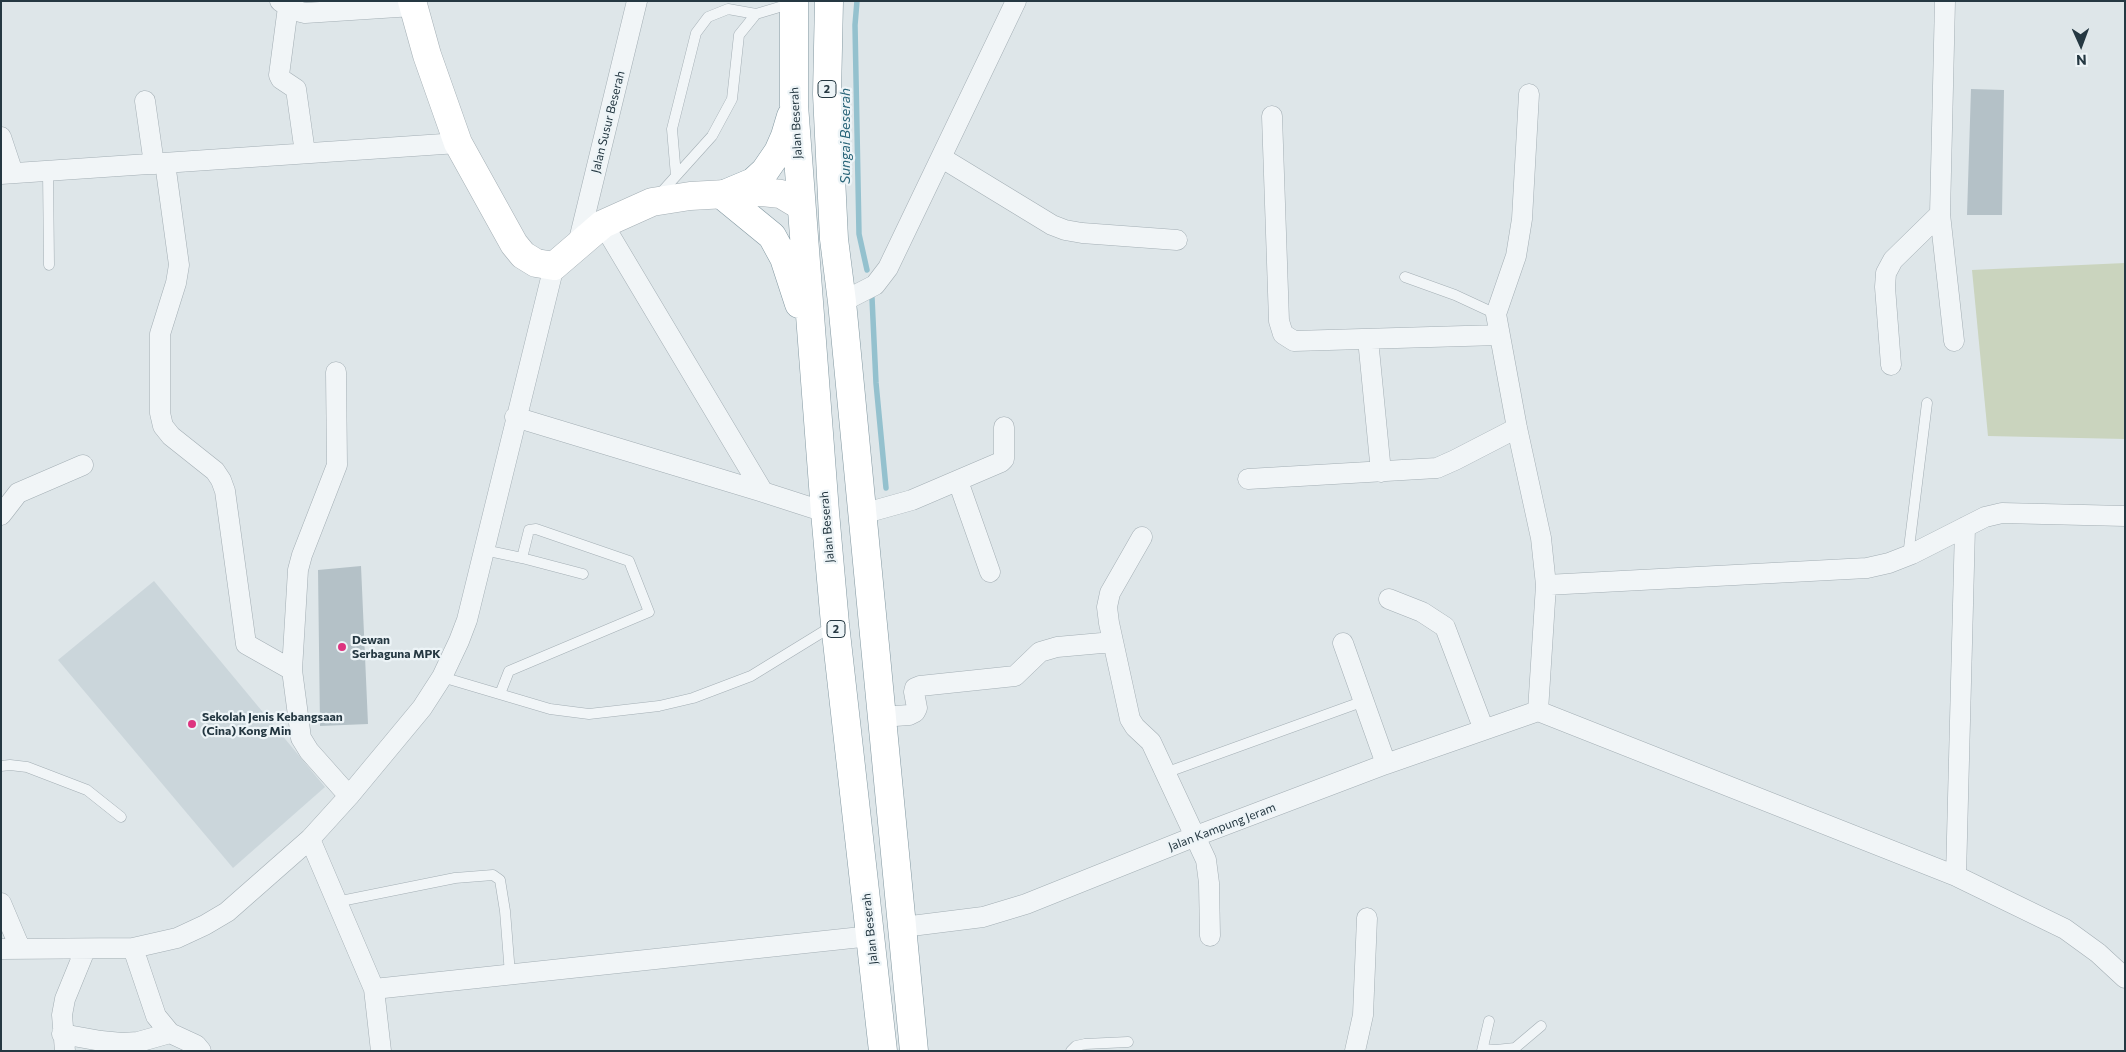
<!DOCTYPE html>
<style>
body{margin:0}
#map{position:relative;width:2126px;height:1052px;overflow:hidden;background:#dee6e9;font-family:Commissioner,sans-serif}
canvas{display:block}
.frame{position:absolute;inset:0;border:2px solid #253842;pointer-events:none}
.north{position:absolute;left:2056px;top:20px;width:50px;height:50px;-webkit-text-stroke:4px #edf4f7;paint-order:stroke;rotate:178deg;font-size:14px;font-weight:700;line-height:20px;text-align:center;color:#253842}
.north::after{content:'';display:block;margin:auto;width:18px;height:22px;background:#253842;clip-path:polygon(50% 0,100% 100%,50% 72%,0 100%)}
</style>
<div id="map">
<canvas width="2126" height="1052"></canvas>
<div class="frame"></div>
<div class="north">N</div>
</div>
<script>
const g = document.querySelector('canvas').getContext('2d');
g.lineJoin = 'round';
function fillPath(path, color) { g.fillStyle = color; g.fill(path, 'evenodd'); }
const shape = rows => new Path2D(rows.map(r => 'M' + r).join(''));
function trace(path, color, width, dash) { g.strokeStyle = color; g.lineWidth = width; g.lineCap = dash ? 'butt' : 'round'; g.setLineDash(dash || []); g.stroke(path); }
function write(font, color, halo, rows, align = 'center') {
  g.font = font + ' Commissioner,sans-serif'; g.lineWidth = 4.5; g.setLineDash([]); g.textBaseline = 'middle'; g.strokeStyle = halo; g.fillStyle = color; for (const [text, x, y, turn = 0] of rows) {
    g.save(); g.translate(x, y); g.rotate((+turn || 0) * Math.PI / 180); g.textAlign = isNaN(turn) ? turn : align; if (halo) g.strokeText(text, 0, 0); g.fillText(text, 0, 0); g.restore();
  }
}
const built = shape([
 [154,581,325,787,233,868,58,660]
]);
const green = shape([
 [2125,263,2125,439,1988,436,1972,270]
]);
const stream = shape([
 [857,1,855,25,859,234,867,270],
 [872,298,876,383,886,488]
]);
const building = shape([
 [1971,89,2004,90,2002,215,1967,215],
 [361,566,368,724,320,726,318,570]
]);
const lane = shape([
 [48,171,49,265],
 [676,176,672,129,696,33,708,17,728,9,756,14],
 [658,196,712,136,732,99,739,35,756,14,793,3],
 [1405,277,1455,295,1496,314],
 [484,550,522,558,529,530,536,529,629,561,649,612,509,671,500,694],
 [1908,556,1927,403],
 [522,558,583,574],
 [442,677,550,709,589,714,659,706,693,698,751,676,834,625],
 [1,766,10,765,27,767,87,790,121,817],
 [1165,773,1364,701],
 [336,902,455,878,493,875,500,880,505,911,510,974],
 [1483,1049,1496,1050,1515,1048,1541,1026],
 [1071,1051,1076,1046,1085,1044,1128,1042],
 [1482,1051,1489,1021]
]);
const street = shape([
 [280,1,293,10,305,13,413,6],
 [1945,1,1940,214,1954,341],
 [288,7,279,75,281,79,296,89,305,153],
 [1529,94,1522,219,1516,256,1496,314,1517,428,1541,538,1546,585,1538,711],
 [145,101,154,164],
 [1272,116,1279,321,1283,334,1294,341,1499,335],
 [1,137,13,173],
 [942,158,1052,225,1065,230,1082,233,1177,240],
 [165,163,179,265,176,283,160,334,160,413,163,426,171,436,215,471,221,480,225,491,246,644,292,670],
 [1,174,458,143],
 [603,224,763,492,825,512],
 [578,244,637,1],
 [842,302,875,285,888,268,1016,1],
 [1368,339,1381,472],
 [1891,365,1885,287,1886,273,1893,260,1940,214],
 [336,372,337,465,302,555,298,570,292,670,301,738,309,751,349,796],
 [515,417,763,492],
 [1248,479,1437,468,1455,460,1517,428],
 [958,481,990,572],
 [862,514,912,500,1001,462,1004,459,1004,427],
 [1,515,18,493,83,465],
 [1142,537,1110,593,1107,607,1109,623,1130,719,1135,727,1151,742,1206,860,1209,883,1210,936],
 [1546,585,1867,568,1889,563,1912,554,1985,517,2002,513,2125,516],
 [1389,599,1422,612,1445,627,1484,730],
 [1343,643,1386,764],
 [1538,711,1956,876,2065,929,2098,953,2125,978],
 [881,717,909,715,915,712,917,708,914,692,915,688,920,686,1015,676,1040,652,1057,647,1113,642],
 [310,839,374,989,381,1051],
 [1956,876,1965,527],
 [1,903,20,948],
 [903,927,983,917,1026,904,1196,836,1386,764,1538,711],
 [133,948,156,1016,170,1033,196,1045,201,1051],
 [1,949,133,948,177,938,205,925,227,912,310,839,349,796,422,708,442,677,459,641,467,620,554,266],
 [374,989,871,936],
 [62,1034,101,1041,122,1043,138,1042,170,1033],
 [65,1051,62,1015,65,999,85,950],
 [1355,1051,1363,1015,1367,918]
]);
const secondary = shape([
 [412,1,427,55,458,143,514,244,523,255,536,263,554,266,603,224,652,202,690,196,762,192,781,194,801,206]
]);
const highway = shape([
 [794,1,794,105,825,512,835,624,883,1051],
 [829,1,827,94,834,239,842,302,914,1051],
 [791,116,785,136,778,152,765,171,753,182,722,195,772,236,784,258,799,304]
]);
const markers = [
 [342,647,5,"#dd347f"],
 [192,724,5,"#dd347f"]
];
const shields = [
 [827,89,18],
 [836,629,18]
];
const shieldNames = [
 ["2",827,89],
 ["2",836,629]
];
const streetNames = [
 ["Jalan Susur Beserah",608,122,-76],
 ["Jalan Beserah",796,123,-93],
 ["Jalan Beserah",827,527,-95],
 ["Jalan Kampung Jeram",1222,827,-21],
 ["Jalan Beserah",870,929,-96]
];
const poiNames = [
 ["Dewan",352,640],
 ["Serbaguna MPK",352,654],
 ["Sekolah Jenis Kebangsaan",202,717],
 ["(Cina) Kong Min",202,731]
];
const waterNames = [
 ["Sungai Beserah",845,136,-90]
];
fillPath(built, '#cbd6db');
fillPath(green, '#cad4be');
trace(stream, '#94c1ce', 5.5);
fillPath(building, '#b4c1c7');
trace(lane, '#a3aeb4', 11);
trace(street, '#a3aeb4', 21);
trace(secondary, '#a3aeb4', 29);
trace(highway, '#8398a1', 29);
trace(lane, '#f1f5f7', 10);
trace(street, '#f1f5f7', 20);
trace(secondary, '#fff', 28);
trace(highway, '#fff', 28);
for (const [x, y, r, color] of markers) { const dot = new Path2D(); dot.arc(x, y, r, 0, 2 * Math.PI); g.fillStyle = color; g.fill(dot); trace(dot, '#edf4f7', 2); }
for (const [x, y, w] of shields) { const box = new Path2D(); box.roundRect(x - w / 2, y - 8.5, w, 17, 4); g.fillStyle = '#edf4f7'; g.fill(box); trace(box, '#253842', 1); }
write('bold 11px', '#253842', null, shieldNames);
write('12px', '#253842', '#edf4f7', streetNames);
write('bold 12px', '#253842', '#edf4f7', poiNames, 'left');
write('italic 14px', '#2b667a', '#edf4f7', waterNames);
</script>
